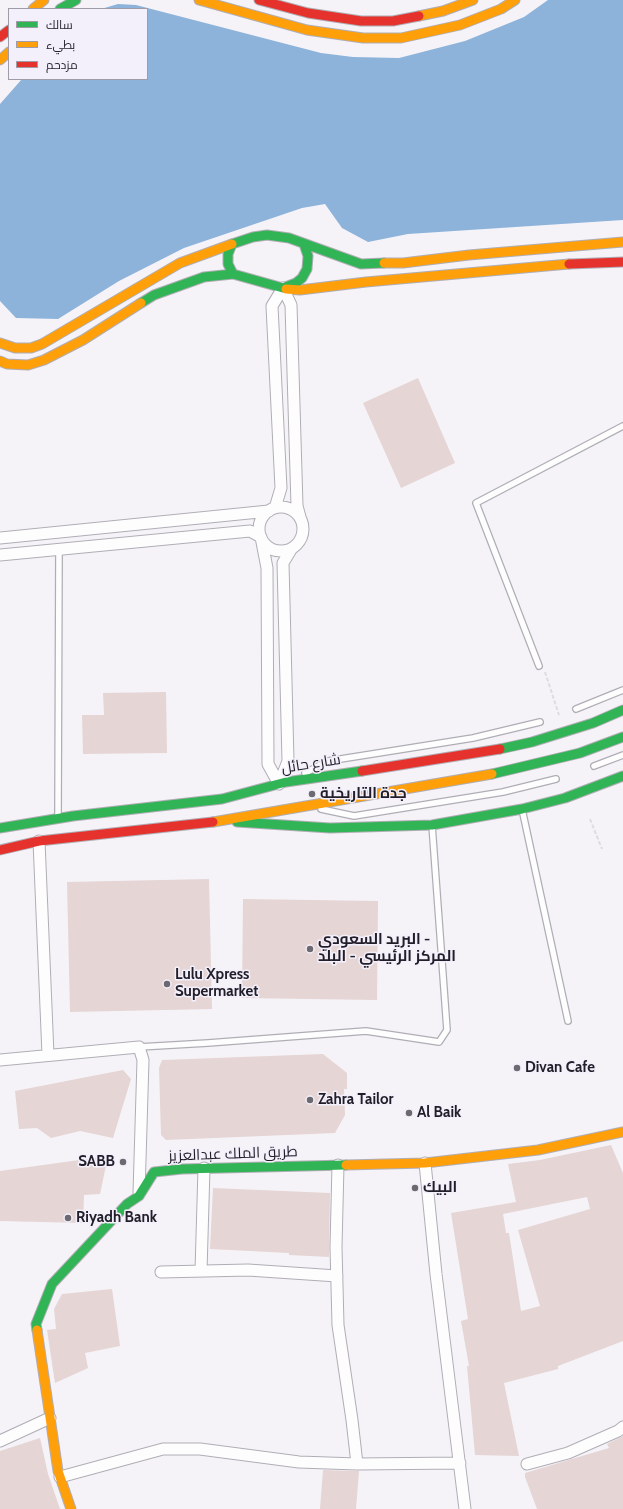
<!DOCTYPE html>
<meta charset="utf-8">
<style>
body{margin:0}
#map{position:relative;width:623px;height:1509px;overflow:hidden;background:#f5f3f8;font-family:Cabin,Cairo,sans-serif}
canvas{display:block}
.legend{position:absolute;left:8px;top:8px;width:140px;height:72px;box-sizing:border-box;background:#f4f0fb;border:1px solid #a09ca7;margin:0;padding:5px 7px;list-style:none;font-size:12px;color:#221e29}
.legend li{display:flex;align-items:center;gap:8px;height:20px}
.legend b{width:20px;border:1px solid #a09ca7}
</style>
<div id="map">
<canvas width="623" height="1509"></canvas>
<ul class="legend">
<li><b style="height:5px;background:#30b455"></b>سالك</li>
<li><b style="height:5px;background:#ff9f0a"></b>بطيء</li>
<li><b style="height:5px;background:#e5322d"></b>مزدحم</li>
</ul>
</div>
<script>
const g = document.querySelector('canvas').getContext('2d');
g.lineJoin = 'round';
function fillPath(path, color) { g.fillStyle = color; g.fill(path, 'evenodd'); }
const shape = rows => new Path2D(rows.map(r => 'M' + r).join(''));
function trace(path, color, width, dash) { g.strokeStyle = color; g.lineWidth = width; g.lineCap = dash ? 'butt' : 'round'; g.setLineDash(dash || []); g.stroke(path); }
function write(font, color, halo, rows, align = 'center') {
  g.font = font + ' Cabin,Cairo,sans-serif'; g.lineWidth = 3; g.setLineDash([]); g.textBaseline = 'middle'; g.strokeStyle = halo; g.fillStyle = color; for (const [text, x, y, turn = 0] of rows) {
    g.save(); g.translate(x, y); g.rotate((+turn || 0) * Math.PI / 180); g.textAlign = isNaN(turn) ? turn : align; if (halo) g.strokeText(text, 0, 0); g.fillText(text, 0, 0); g.restore();
  }
}
const water = shape([
 [548,0,623,0,623,220,408,234,368,242,342,228,325,204,302,208,184,248,119,281,58,319,16,318,0,301,0,104,22,79,147,79,147,9,101,9,118,4,136,5,321,53,353,57,399,58,465,41,524,17]
]);
const building = shape([
 [418,378,455,463,401,488,363,403],
 [166,692,167,753,83,754,82,715,104,715,103,693],
 [209,879,212,1009,70,1012,67,882],
 [243,899,378,901,377,1000,242,998],
 [323,1054,347,1073,347,1089,344,1089,345,1115,335,1133,166,1140,161,1135,159,1068,162,1060],
 [123,1070,131,1079,113,1138,80,1131,51,1138,37,1128,19,1129,15,1091],
 [611,1145,623,1173,623,1341,558,1366,558,1369,504,1383,519,1456,475,1455,467,1366,469,1366,461,1321,468,1319,451,1213,516,1202,508,1164,540,1160],
 [587,1197,590,1209,518,1230,540,1306,521,1311,509,1233,506,1233,503,1214],
 [108,1156,100,1194,84,1195,83,1223,0,1221,0,1171],
 [213,1188,330,1193,329,1257,289,1255,289,1253,210,1249],
 [112,1289,120,1346,85,1353,88,1368,55,1383,47,1330,56,1329,54,1309,62,1294],
 [623,1436,623,1509,537,1509,525,1477,525,1473,609,1448,607,1444],
 [40,1438,48,1474,60,1509,0,1509,0,1451],
 [323,1470,359,1471,356,1509,320,1509]
]);
const path = shape([
 [545,672,559,715],
 [590,819,602,849]
]);
const lane = shape([
 [539,666,476,503,623,426],
 [576,709,623,690],
 [594,766,623,755],
 [305,773,328,761,473,738,540,722],
 [321,809,354,816,503,792,556,779],
 [522,809,568,1021],
 [58,816,59,549],
 [139,1047,208,1043,366,1031,439,1042,447,1030,432,825]
]);
const street = shape([
 [283,288,291,305,297,506,300,517],
 '259 529a22 22 0 1 1 44 0a22 22 0 1 1-44 0Z',
 [275,508,281,488,272,306,283,288],
 [0,538,269,511],
 [0,555,250,531,261,537,267,568,268,764,279,784],
 [279,784,288,761,283,563,292,548],
 [39,841,48,1055],
 [0,1060,139,1047,143,1060,139,1193],
 [425,1163,436,1274,465,1509],
 [338,1165,336,1247,338,1325,352,1420,357,1464],
 [201,1271,204,1168],
 [161,1272,248,1270,337,1276],
 [0,1441,50,1418],
 [527,1464,568,1453,618,1431,623,1427],
 [60,1477,163,1449,200,1449,299,1462,357,1464,460,1463]
]);
const fast = shape([
 [60,9,76,0],
 [304,244,308,256,307,269,302,278,296,283,283,288,233,274,228,264,228,254,232,244,253,237,267,235,289,238,361,264,384,263],
 [141,303,154,295,204,277,233,274],
 [500,749,532,742,593,723,623,710],
 [492,774,580,753,623,737],
 [237,822,330,828,432,825,522,809,565,798,623,776],
 [0,828,73,816,222,799,286,782,362,771],
 [37,1330,36,1324,52,1284,127,1204,139,1196,154,1172,182,1169,346,1165]
]);
const slow = shape([
 [199,0,307,30,363,38,401,38,460,25,501,9,515,0],
 [33,9,44,0],
 [419,16,443,11,473,0],
 [0,60,9,52],
 [384,263,403,263,469,255,623,242],
 [286,289,300,290,366,282,569,264],
 [0,343,15,348,31,348,42,344,180,263,232,244],
 [0,361,7,364,28,365,44,360,83,340,141,303],
 [213,822,492,774],
 [346,1165,425,1163,538,1150,623,1132],
 [37,1330,58,1471,71,1509]
]);
const jam = shape([
 [259,0,308,13,361,21,393,21,419,16],
 [0,37,9,30],
 [569,264,623,262],
 [362,771,500,749],
 [0,850,39,841,213,822]
]);
const markers = [
 [312,794,4,"#6c6971"],
 [310,949,4,"#6c6971"],
 [167,984,4,"#6c6971"],
 [517,1068,4,"#6c6971"],
 [310,1100,4,"#6c6971"],
 [409,1113,4,"#6c6971"],
 [123,1162,4,"#6c6971"],
 [415,1188,4,"#6c6971"],
 [68,1218,4,"#6c6971"]
];
const streetNames = [
 ["شارع حائل",311,764,-9],
 ["طريق الملك عبدالعزيز",233,1154,-2]
];
const poiNames = [
 ["جدة التاريخية",320,794],
 ["البريد السعودي -",318,940],
 ["المركز الرئيسي - البلد",318,957],
 ["Lulu Xpress",175,975],
 ["Supermarket",175,992],
 ["Divan Cafe",525,1068],
 ["Zahra Tailor",318,1100],
 ["Al Baik",417,1113],
 ["SABB",115,1162,"right"],
 ["البيك",423,1188],
 ["Riyadh Bank",76,1218]
];
fillPath(water, '#8db3da');
fillPath(building, '#e5d5d4');
trace(lane, '#b0aeb5', 8);
trace(street, '#b0aeb5', 13);
trace(fast, '#b0aeb5', 11);
trace(slow, '#b0aeb5', 11);
trace(jam, '#b0aeb5', 11);
trace(path, '#dddcde', 2, [4, 2]);
trace(lane, '#fefdfe', 5.5);
trace(street, '#fefdfe', 11);
trace(fast, '#30b455', 9);
trace(slow, '#ff9f0a', 9);
trace(jam, '#e5322d', 9);
for (const [x, y, r, color] of markers) { const dot = new Path2D(); dot.arc(x, y, r, 0, 2 * Math.PI); g.fillStyle = color; g.fill(dot); trace(dot, '#f4f0fb', 1.5); }
write('15px', '#221e29', '#f4f0fb', streetNames);
write('bold 15px', '#221e29', '#f4f0fb', poiNames, 'left');
</script>
